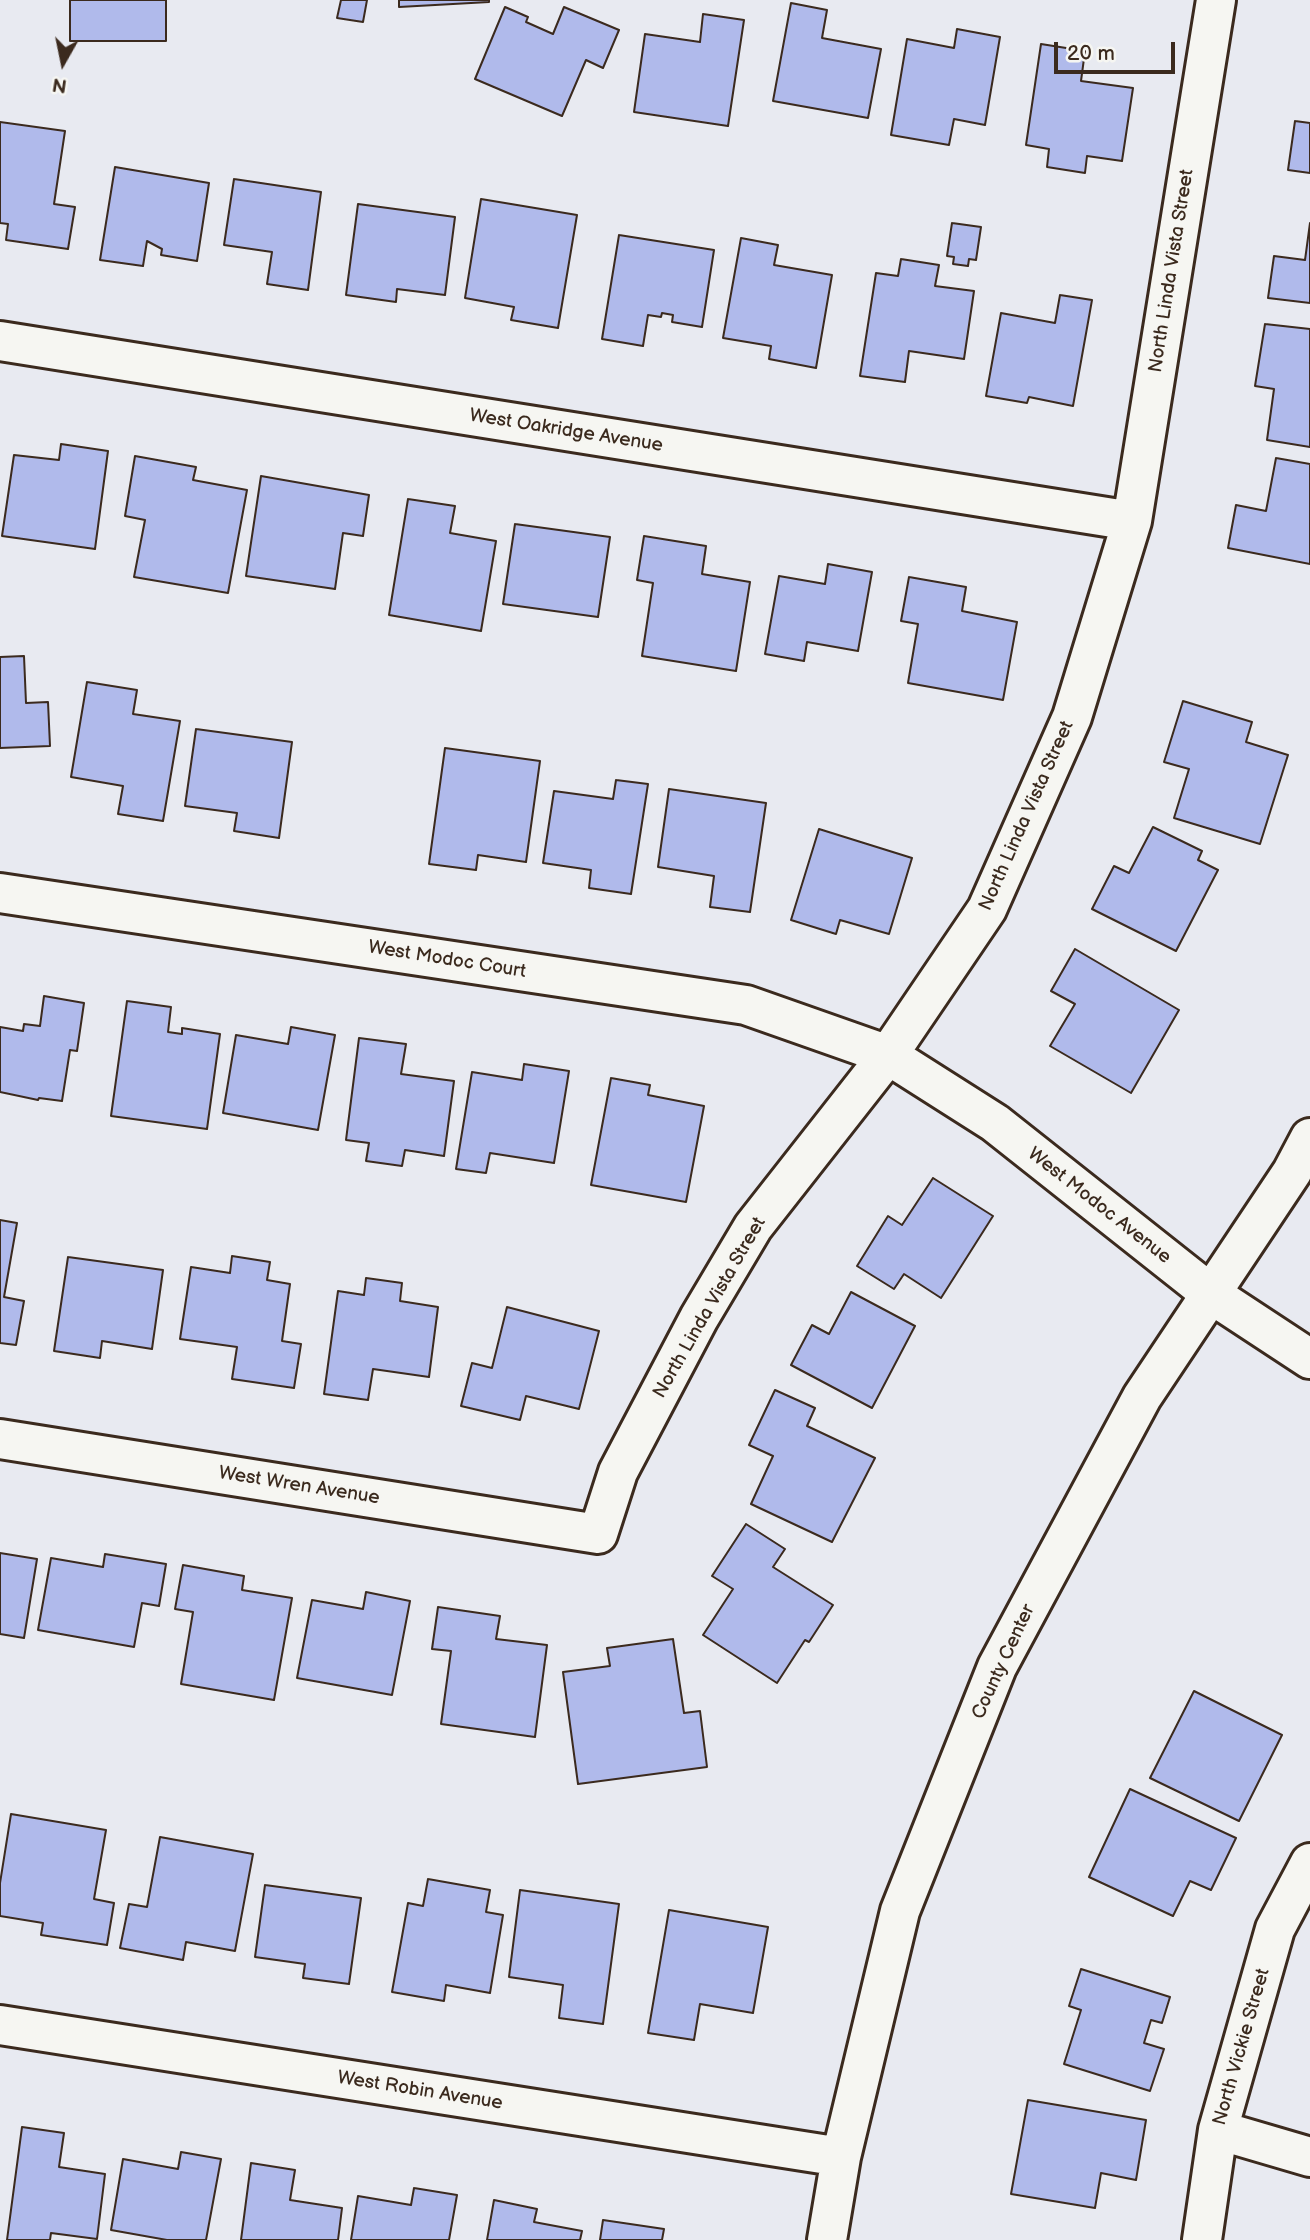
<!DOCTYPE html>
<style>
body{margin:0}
#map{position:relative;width:1310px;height:2240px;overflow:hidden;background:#e8eaf1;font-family:"Balsamiq Sans",sans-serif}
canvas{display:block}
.north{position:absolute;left:28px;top:28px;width:70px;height:70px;-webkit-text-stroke:5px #f6f6f2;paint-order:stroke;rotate:189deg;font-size:19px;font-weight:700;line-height:28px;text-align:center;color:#3b2a1e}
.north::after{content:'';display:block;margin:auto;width:24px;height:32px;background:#3b2a1e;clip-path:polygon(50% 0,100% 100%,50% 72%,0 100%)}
.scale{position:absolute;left:1054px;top:42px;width:121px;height:32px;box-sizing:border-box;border:4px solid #3b2a1e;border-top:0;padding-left:9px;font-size:21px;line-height:24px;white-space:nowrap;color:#3b2a1e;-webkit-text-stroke:5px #f6f6f2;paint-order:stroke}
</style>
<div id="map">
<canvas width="1310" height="2240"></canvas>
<div class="north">N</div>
<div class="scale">20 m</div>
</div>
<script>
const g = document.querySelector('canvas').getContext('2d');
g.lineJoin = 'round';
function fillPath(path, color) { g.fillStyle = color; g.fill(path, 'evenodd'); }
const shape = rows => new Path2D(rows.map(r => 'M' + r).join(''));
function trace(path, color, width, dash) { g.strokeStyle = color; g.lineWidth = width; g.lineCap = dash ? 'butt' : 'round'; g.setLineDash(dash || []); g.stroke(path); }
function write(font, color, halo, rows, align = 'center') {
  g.font = font + ' "Balsamiq Sans",sans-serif'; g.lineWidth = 5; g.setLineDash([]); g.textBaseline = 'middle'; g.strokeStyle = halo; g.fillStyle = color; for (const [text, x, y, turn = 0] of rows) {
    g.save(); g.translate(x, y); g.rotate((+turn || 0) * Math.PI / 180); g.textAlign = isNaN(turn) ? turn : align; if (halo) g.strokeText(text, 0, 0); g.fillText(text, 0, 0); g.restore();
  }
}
const building = shape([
 [70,0,166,0,166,41,70,41,70,0],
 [341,0,367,0,363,22,337,18,341,0],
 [399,0,489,0,489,2,399,7,399,0],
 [791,3,827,10,822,38,881,49,868,118,773,101,791,3],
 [505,7,528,17,526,22,553,34,564,7,619,30,603,68,586,60,562,116,475,79,505,7],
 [703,14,744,20,728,126,634,112,645,34,700,42,703,14],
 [957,29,1000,37,985,125,954,119,949,145,891,135,907,39,954,48,957,29],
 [1041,44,1085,51,1081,81,1133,88,1122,161,1087,156,1085,173,1047,167,1049,149,1026,145,1041,44],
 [1295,121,1310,123,1310,173,1288,170,1295,121],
 [0,122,65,131,54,204,75,207,68,249,6,240,8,224,0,223,0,122],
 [115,167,209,183,197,261,161,255,162,249,147,241,143,266,100,260,115,167],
 [234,179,321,192,308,290,267,284,272,252,224,245,234,179],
 [481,199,577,215,558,328,511,320,514,307,465,298,481,199],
 [358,204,455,217,445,295,397,289,396,302,346,295,358,204],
 [952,223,981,227,976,260,969,259,968,266,953,264,954,257,947,256,952,223],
 [1310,223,1310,303,1268,298,1274,256,1305,260,1310,223],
 [619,235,714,250,702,327,672,322,673,315,662,313,661,317,648,315,643,346,602,339,619,235],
 [741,238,778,245,774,265,832,275,816,368,769,359,771,346,723,338,741,238],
 [901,259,939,265,935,286,974,291,964,359,909,351,905,382,860,376,876,273,898,276,901,259],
 [1060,295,1092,300,1073,406,1029,397,1027,403,986,396,1001,313,1055,323,1060,295],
 [1265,324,1310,329,1310,447,1267,440,1274,389,1255,386,1265,324],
 [61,444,108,451,95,549,2,536,14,455,59,460,61,444],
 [135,456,196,467,193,480,247,490,228,593,134,577,145,520,125,516,135,456],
 [1276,458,1310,464,1310,564,1228,548,1236,505,1266,511,1276,458],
 [261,476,369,495,363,536,343,533,335,589,246,576,261,476],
 [408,499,455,506,450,533,496,541,481,631,389,615,408,499],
 [515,524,610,537,598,617,503,604,515,524],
 [644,536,706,546,702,574,750,582,736,671,642,656,653,583,637,580,644,536],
 [828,564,872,572,858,651,807,642,804,661,765,654,779,576,825,584,828,564],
 [909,577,966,587,962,611,1017,622,1003,700,908,683,918,624,901,621,909,577],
 [24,656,26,703,48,702,50,746,0,748,0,657,24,656],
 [87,682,137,690,133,714,180,721,163,821,118,814,123,786,71,777,87,682],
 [1183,701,1252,722,1246,742,1288,755,1260,844,1174,818,1189,769,1164,762,1183,701],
 [196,729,292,742,279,838,234,831,237,813,185,806,196,729],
 [445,748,540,761,526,862,478,855,476,870,429,864,445,748],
 [616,780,648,784,631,894,589,888,591,870,543,863,554,791,613,799,616,780],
 [669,789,766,803,750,912,710,907,714,876,658,867,669,789],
 [1153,827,1202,851,1198,860,1218,870,1176,951,1092,909,1114,866,1129,873,1153,827],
 [819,829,912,858,889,934,840,920,836,934,791,920,819,829],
 [1075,949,1179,1010,1131,1093,1050,1046,1075,1004,1051,991,1075,949],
 [44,996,84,1003,77,1051,70,1050,62,1101,39,1098,38,1100,0,1092,0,1027,23,1031,24,1024,40,1026,44,996],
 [127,1001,171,1007,168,1032,182,1034,182,1028,220,1034,207,1129,111,1116,127,1001],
 [291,1027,335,1035,318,1130,223,1113,236,1035,288,1044,291,1027],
 [359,1038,406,1044,401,1074,454,1081,444,1156,405,1150,402,1166,366,1161,369,1143,346,1140,359,1038],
 [524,1064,569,1071,554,1163,490,1153,486,1173,456,1169,472,1072,522,1080,524,1064],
 [611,1078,650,1085,648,1095,704,1106,686,1202,591,1185,611,1078],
 [933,1178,993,1216,941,1298,904,1274,894,1289,857,1266,888,1216,902,1225,933,1178],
 [0,1220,17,1223,4,1297,24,1301,16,1345,0,1343,0,1220],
 [232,1256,270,1262,267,1280,290,1284,282,1341,301,1344,294,1388,232,1379,237,1347,180,1339,191,1267,230,1273,232,1256],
 [68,1257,163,1270,152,1349,102,1341,100,1358,54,1351,68,1257],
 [366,1278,402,1283,400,1301,438,1307,429,1377,373,1369,368,1400,324,1394,338,1291,364,1295,366,1278],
 [851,1292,915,1326,872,1408,791,1365,812,1325,829,1334,851,1292],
 [507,1307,599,1331,579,1409,526,1396,520,1420,461,1406,472,1363,492,1368,507,1307],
 [775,1390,815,1408,807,1426,875,1458,832,1542,751,1504,773,1456,749,1445,775,1390],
 [746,1524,785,1549,773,1567,833,1605,809,1642,805,1640,777,1683,703,1635,733,1589,712,1576,746,1524],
 [0,1553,37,1559,24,1638,0,1634,0,1553],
 [105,1554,166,1564,159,1606,142,1603,134,1647,38,1630,51,1558,103,1567,105,1554],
 [183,1565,244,1576,242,1590,292,1598,274,1700,181,1684,193,1612,175,1609,183,1565],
 [366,1592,410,1601,392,1695,297,1678,312,1600,363,1609,366,1592],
 [438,1607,500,1616,496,1639,547,1645,535,1737,441,1724,451,1651,432,1649,438,1607],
 [673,1639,684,1713,700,1711,707,1767,578,1784,563,1672,610,1666,607,1648,673,1639],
 [1194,1691,1282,1735,1239,1821,1150,1778,1194,1691],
 [1130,1789,1236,1838,1211,1890,1190,1881,1173,1916,1089,1877,1130,1789],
 [11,1814,106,1830,94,1899,114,1903,107,1945,41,1935,43,1923,0,1916,0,1883,11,1814],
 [160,1837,253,1854,235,1951,186,1942,183,1960,120,1948,129,1904,147,1907,160,1837],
 [428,1879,490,1890,486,1912,503,1915,490,1993,446,1985,444,2001,392,1992,408,1903,423,1906,428,1879],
 [265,1885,361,1898,349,1984,303,1978,305,1964,255,1957,265,1885],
 [520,1890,619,1904,603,2024,559,2018,563,1985,509,1977,520,1890],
 [669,1910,768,1927,753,2013,700,2004,694,2040,648,2033,669,1910],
 [1081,1969,1170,1997,1162,2023,1151,2020,1144,2043,1164,2049,1150,2091,1064,2064,1081,2010,1069,2006,1081,1969],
 [1028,2100,1146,2120,1136,2180,1101,2173,1095,2208,1011,2194,1028,2100],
 [22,2127,64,2133,59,2167,105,2174,97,2239,51,2233,50,2240,7,2240,22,2127],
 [181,2152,221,2159,206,2240,167,2240,111,2230,123,2159,178,2169,181,2152],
 [251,2163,295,2170,290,2200,342,2208,338,2240,241,2240,251,2163],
 [414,2188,457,2195,449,2240,351,2240,358,2196,411,2205,414,2188],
 [494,2200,537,2209,534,2222,582,2231,580,2240,487,2240,494,2200],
 [603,2220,664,2229,662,2240,600,2240,603,2220]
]);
const minor = shape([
 [0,341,1132,521],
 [0,893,746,1005,888,1055,995,1123,1211,1294,1310,1359],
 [0,1439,598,1534,618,1472,699,1318,753,1227,888,1055,987,909,1072,717,1132,521,1216,0],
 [0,2025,841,2157],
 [1218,2130,1310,2157],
 [827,2240,841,2157,900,1911,997,1667,1142,1397,1292,1172,1310,1138],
 [1202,2240,1218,2130,1275,1929,1310,1863]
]);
const streetNames = [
 ["North Linda Vista Street",1172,271,-81],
 ["West Oakridge Avenue",566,431,9],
 ["North Linda Vista Street",1027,816,-66],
 ["West Modoc Court",447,960,9],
 ["West Modoc Avenue",1099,1206,38],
 ["North Linda Vista Street",710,1308,-60],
 ["West Wren Avenue",299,1486,9],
 ["County Center",1004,1662,-65],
 ["North Vickie Street",1242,2047,-74],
 ["West Robin Avenue",420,2091,9]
];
fillPath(building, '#b0baeb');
trace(building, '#3b2a1e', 2);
trace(minor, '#3b2a1e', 44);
trace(minor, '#f6f6f2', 38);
write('19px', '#3b2a1e', '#f6f6f2', streetNames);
</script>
